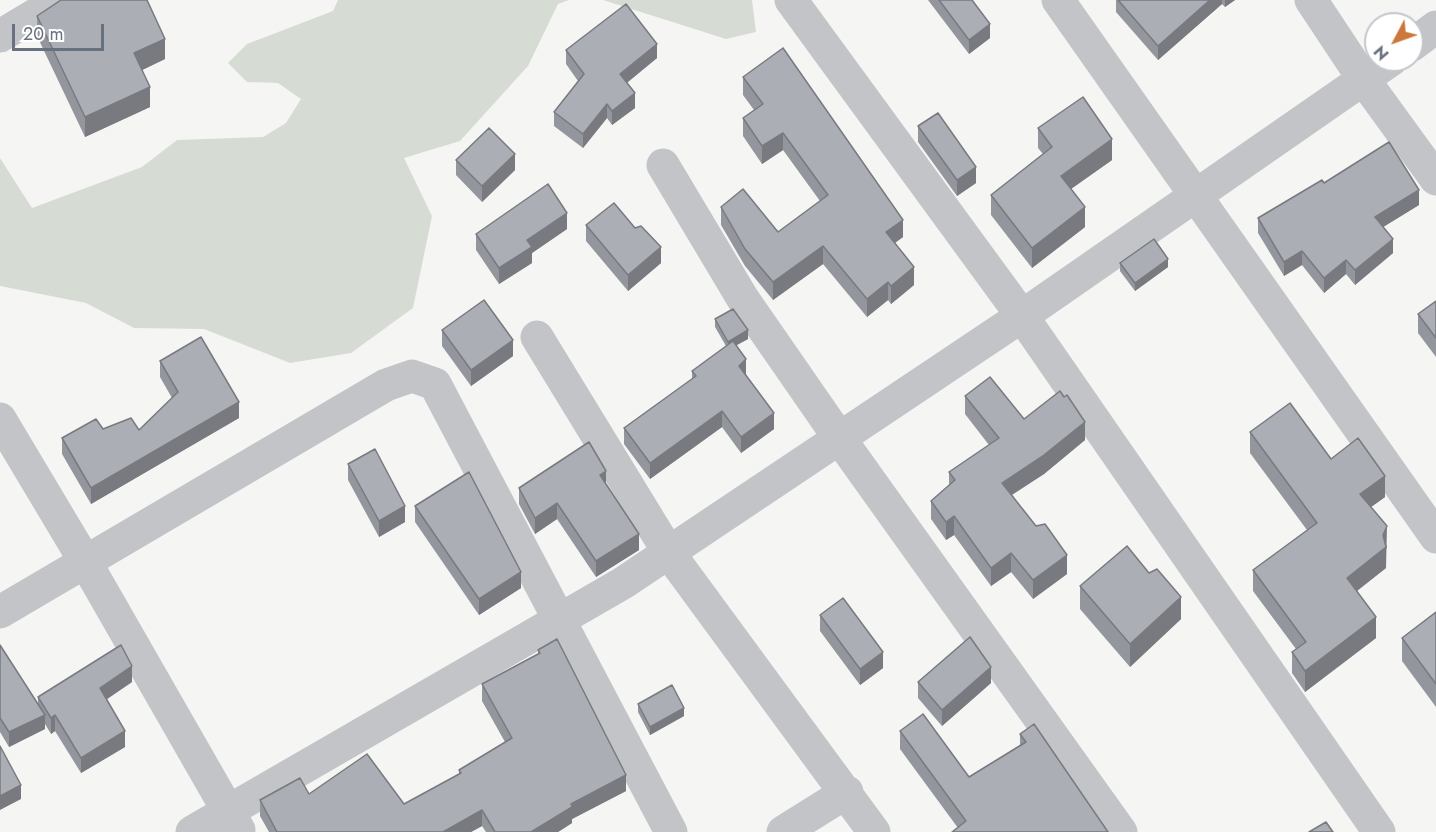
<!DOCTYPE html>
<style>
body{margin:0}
#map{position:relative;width:1436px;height:832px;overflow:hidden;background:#f5f6f3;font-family:Jost,sans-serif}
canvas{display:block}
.north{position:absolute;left:1364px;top:12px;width:60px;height:60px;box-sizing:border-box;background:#fff;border:2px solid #c3c6cc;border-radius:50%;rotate:229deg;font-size:16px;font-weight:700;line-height:24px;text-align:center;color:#687180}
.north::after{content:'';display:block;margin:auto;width:21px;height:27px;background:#cc783c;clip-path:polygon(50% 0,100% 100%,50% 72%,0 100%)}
.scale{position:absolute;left:12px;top:24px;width:92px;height:27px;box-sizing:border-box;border:3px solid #687180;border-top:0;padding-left:8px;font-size:18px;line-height:21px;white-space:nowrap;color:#687180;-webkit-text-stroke:4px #fff;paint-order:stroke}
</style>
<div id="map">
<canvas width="1436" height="832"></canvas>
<div class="north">N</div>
<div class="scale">20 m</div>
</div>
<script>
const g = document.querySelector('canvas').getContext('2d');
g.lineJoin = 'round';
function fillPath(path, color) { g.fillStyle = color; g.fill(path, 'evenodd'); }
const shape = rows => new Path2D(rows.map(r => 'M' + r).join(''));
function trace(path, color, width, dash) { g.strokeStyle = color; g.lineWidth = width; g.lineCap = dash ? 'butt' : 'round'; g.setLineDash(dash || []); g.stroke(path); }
const green = shape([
 [338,0,569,0,558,4,528,66,460,141,404,158,432,216,413,308,351,353,290,363,204,329,134,328,86,303,0,286,0,158,32,208,142,167,177,140,263,137,286,123,301,99,278,83,247,82,228,63,247,44,333,11],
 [603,0,752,0,756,32,726,39]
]);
const minor = shape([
 [791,0,1022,316,1379,832],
 [1058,0,1436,537],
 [1311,0,1364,80,1436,179],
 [0,36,60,0],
 [1412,45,1436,27],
 [663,165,743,299,840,439,1121,832],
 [537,337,669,553,874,832],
 [0,419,86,563,239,830],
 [0,612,386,385,412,376,435,384,671,832],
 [192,832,623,583,1022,316,1391,60],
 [783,832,847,792]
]);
const wall = shape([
 [928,0,972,0,990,38,969,54],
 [1116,0,1235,0,1225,7,1222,4,1158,60,1116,12],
 [37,16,165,59,142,70,150,107,85,137,37,36],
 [566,50,657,58,627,83,635,108,612,125,607,118,583,148,554,126,554,112,578,81,566,64],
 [743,77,903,237,895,243,914,285,891,304,888,300,867,317,823,264,773,300,745,266,721,225,721,207,778,232,820,201,783,150,762,164,743,136,743,118,754,110,743,95],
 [918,126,976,183,957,196,918,142],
 [1038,128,1112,160,1071,189,1085,227,1032,268,991,215,991,195,1043,154,1038,148],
 [456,160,515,170,482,202,456,175],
 [1324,183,1419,205,1383,227,1393,253,1355,285,1346,274,1324,293,1302,265,1284,276,1258,233,1258,218],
 [586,225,661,263,628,291,586,241],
 [567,229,532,253,532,263,499,284,476,250,476,234],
 [1120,263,1168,267,1135,291,1120,271],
 [1436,301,1436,357,1418,333,1418,314],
 [715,319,748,339,736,345,746,375,774,429,741,453,722,427,650,479,624,444,624,428,692,379,692,371,726,346,715,327],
 [442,330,513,356,471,386,442,346],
 [160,361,239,418,91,504,62,454,62,438,103,429,139,430,172,398,160,377],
 [965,396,1024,419,1085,440,1044,474,1012,495,1067,574,1033,599,1011,572,991,586,954,535,946,540,931,519,931,501,949,485,949,472,989,445,965,414],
 [1250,432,1331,459,1385,497,1371,507,1387,547,1386,550,1386,568,1356,591,1376,638,1305,692,1292,673,1292,652,1296,649,1253,591,1253,570,1307,530,1250,453],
 [348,464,405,522,379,537,348,480],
 [606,485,639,550,596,577,557,519,535,534,519,504,519,488],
 [415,506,521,588,479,615,415,522],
 [1080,586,1181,619,1130,667,1080,609],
 [1436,612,1436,707,1402,661,1402,638],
 [820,615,883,668,860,685,820,631],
 [0,645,38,705,38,697,132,682,106,699,125,747,81,773,55,731,51,734,45,724,45,729,9,747,0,732],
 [538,650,626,791,572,819,572,823,558,832,486,832,482,826,471,832,269,832,260,816,260,800,309,794,404,804,459,774,459,770,505,742,482,701,482,684,538,654],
 [918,682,991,683,942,726,918,698],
 [638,704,684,716,650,735,638,712],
 [900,731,969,777,1020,745,1020,734,1108,832,958,828,900,749]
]);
const shadedWall = shape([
 [1210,0,1222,0,1222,4,1158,60,1158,46],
 [1225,0,1235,0,1225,7],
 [990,24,990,38,969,54,969,40],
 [165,39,165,59,134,74,134,53],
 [657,44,657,58,620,88,620,74],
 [150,87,150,107,85,137,85,117],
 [635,93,635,108,612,125,612,111],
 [607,104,607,118,583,148,583,134],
 [783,133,783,150,762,164,762,146],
 [1112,139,1112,160,1061,196,1061,176],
 [515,154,515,170,482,202,482,186],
 [976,167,976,183,957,196,957,180],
 [1419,190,1419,205,1375,232,1375,217],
 [1085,207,1085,227,1032,268,1032,248],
 [567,213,567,229,532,253,532,263,499,284,499,268,527,240],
 [903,220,903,237,886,249,886,232],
 [1393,239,1393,253,1355,285,1355,270],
 [823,246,823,264,773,300,773,282],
 [661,247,661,263,628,291,628,275],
 [1302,251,1302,265,1284,276,1284,262],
 [1168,259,1168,267,1135,291,1135,283],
 [1346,260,1346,274,1324,293,1324,278],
 [914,267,914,285,891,304,891,286],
 [888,282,888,300,867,317,867,299],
 [748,330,748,339,728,350,728,342],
 [513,340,513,356,471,386,471,370],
 [746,359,746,375,739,366],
 [239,402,239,418,91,504,91,488],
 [722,411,722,427,650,479,650,463],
 [774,413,774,429,741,453,741,437],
 [1085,422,1085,440,1044,474,1002,501,1002,483],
 [606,471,606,487,600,475],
 [1385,476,1385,497,1360,515,1360,494],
 [557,503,557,519,535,534,535,518],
 [405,506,405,522,379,537,379,521],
 [954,516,954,535,946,540,946,522],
 [1387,526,1386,568,1347,599,1347,578,1383,535],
 [639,534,639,550,596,577,596,561],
 [1011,553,1011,572,991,586,991,568],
 [1067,555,1067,574,1033,599,1033,580],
 [521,572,521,588,479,615,479,599],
 [1181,597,1181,619,1130,667,1130,644],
 [1376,617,1376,638,1305,692,1305,671],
 [883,652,883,668,860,685,860,669],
 [132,666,132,682,100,704,100,688],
 [991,667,991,683,942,726,942,710],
 [684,708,684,716,650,735,650,727],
 [45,715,45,729,9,747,9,732],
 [55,715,55,731,51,734,51,718],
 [125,731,125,747,81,773,81,758],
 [626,775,626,791,572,819,572,823,558,832,531,832,571,804],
 [21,785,21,799,0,810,0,796],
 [482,810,482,826,471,832,443,832]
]);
const building = shape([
 [61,0,147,0,165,39,134,53,150,87,85,117,37,16,61,0],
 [939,0,972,0,990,24,969,40,939,0],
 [1118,0,1210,0,1158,46,1118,0],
 [626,4,657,44,620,74,635,93,612,111,607,104,583,134,554,112,584,74,566,50,626,4],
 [783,48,903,220,886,232,914,267,891,286,888,282,867,299,823,246,773,282,745,249,721,207,743,189,778,232,828,195,783,133,762,146,743,118,763,104,743,77,783,48],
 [1083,97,1112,139,1061,176,1085,207,1032,248,991,195,1052,147,1038,128,1083,97],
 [938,113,976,167,957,180,918,126,938,113],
 [489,128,515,154,482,186,456,160,489,128],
 [1389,142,1419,190,1375,217,1393,239,1355,270,1346,260,1324,278,1302,251,1284,262,1258,218,1322,180,1324,183,1389,142],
 [548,184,567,213,527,240,532,247,499,268,476,234,548,184],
 [614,203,635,228,641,226,661,247,628,275,586,225,614,203],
 [1154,239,1168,259,1135,283,1120,263,1154,239],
 [484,300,513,340,471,370,442,330,484,300],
 [1436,301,1436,338,1418,314,1436,301],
 [733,309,748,330,728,342,715,319,733,309],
 [201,337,239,402,91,488,62,438,96,419,103,429,131,418,139,430,178,392,160,361,201,337],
 [733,341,746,359,739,366,774,413,741,437,722,411,650,463,624,428,696,376,692,371,733,341],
 [990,377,1024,419,1060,391,1064,397,1067,395,1085,422,1044,455,1002,483,1036,526,1045,524,1067,555,1033,580,1011,553,991,568,954,516,946,522,931,501,955,480,949,472,999,438,965,396,990,377],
 [1290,403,1331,459,1358,438,1385,476,1360,494,1387,526,1383,535,1386,547,1347,578,1376,617,1305,671,1292,652,1306,642,1253,570,1317,523,1250,432,1290,403],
 [589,442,606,471,600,475,639,534,596,561,557,503,535,518,519,488,589,442],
 [375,449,405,506,379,521,348,464,375,449],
 [469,472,521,572,479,599,415,506,469,472],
 [1127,546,1149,573,1157,569,1181,597,1130,644,1080,586,1127,546],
 [843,598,883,652,860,669,820,615,843,598],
 [1436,612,1436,684,1402,638,1436,612],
 [970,637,991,667,942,710,918,682,970,637],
 [557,639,626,775,571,804,572,807,531,832,495,832,482,810,443,832,277,832,260,800,300,778,309,794,367,754,404,804,461,773,459,770,512,738,482,684,540,653,538,650,557,639],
 [0,645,45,715,9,732,0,718,0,645],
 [121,645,132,666,100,688,125,731,81,758,55,715,51,718,38,697,121,645],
 [672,685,684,708,650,727,638,704,672,685],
 [923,714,969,777,1026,742,1020,734,1034,724,1108,832,952,832,966,821,900,731,923,714],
 [0,746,21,785,0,796,0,746],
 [1326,822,1333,832,1309,832,1326,822]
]);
fillPath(green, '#d6dcd4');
trace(minor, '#c2c4c7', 33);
fillPath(wall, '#93969c');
fillPath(shadedWall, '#787a7f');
fillPath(building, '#abafb5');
trace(building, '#787a7f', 1.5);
</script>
